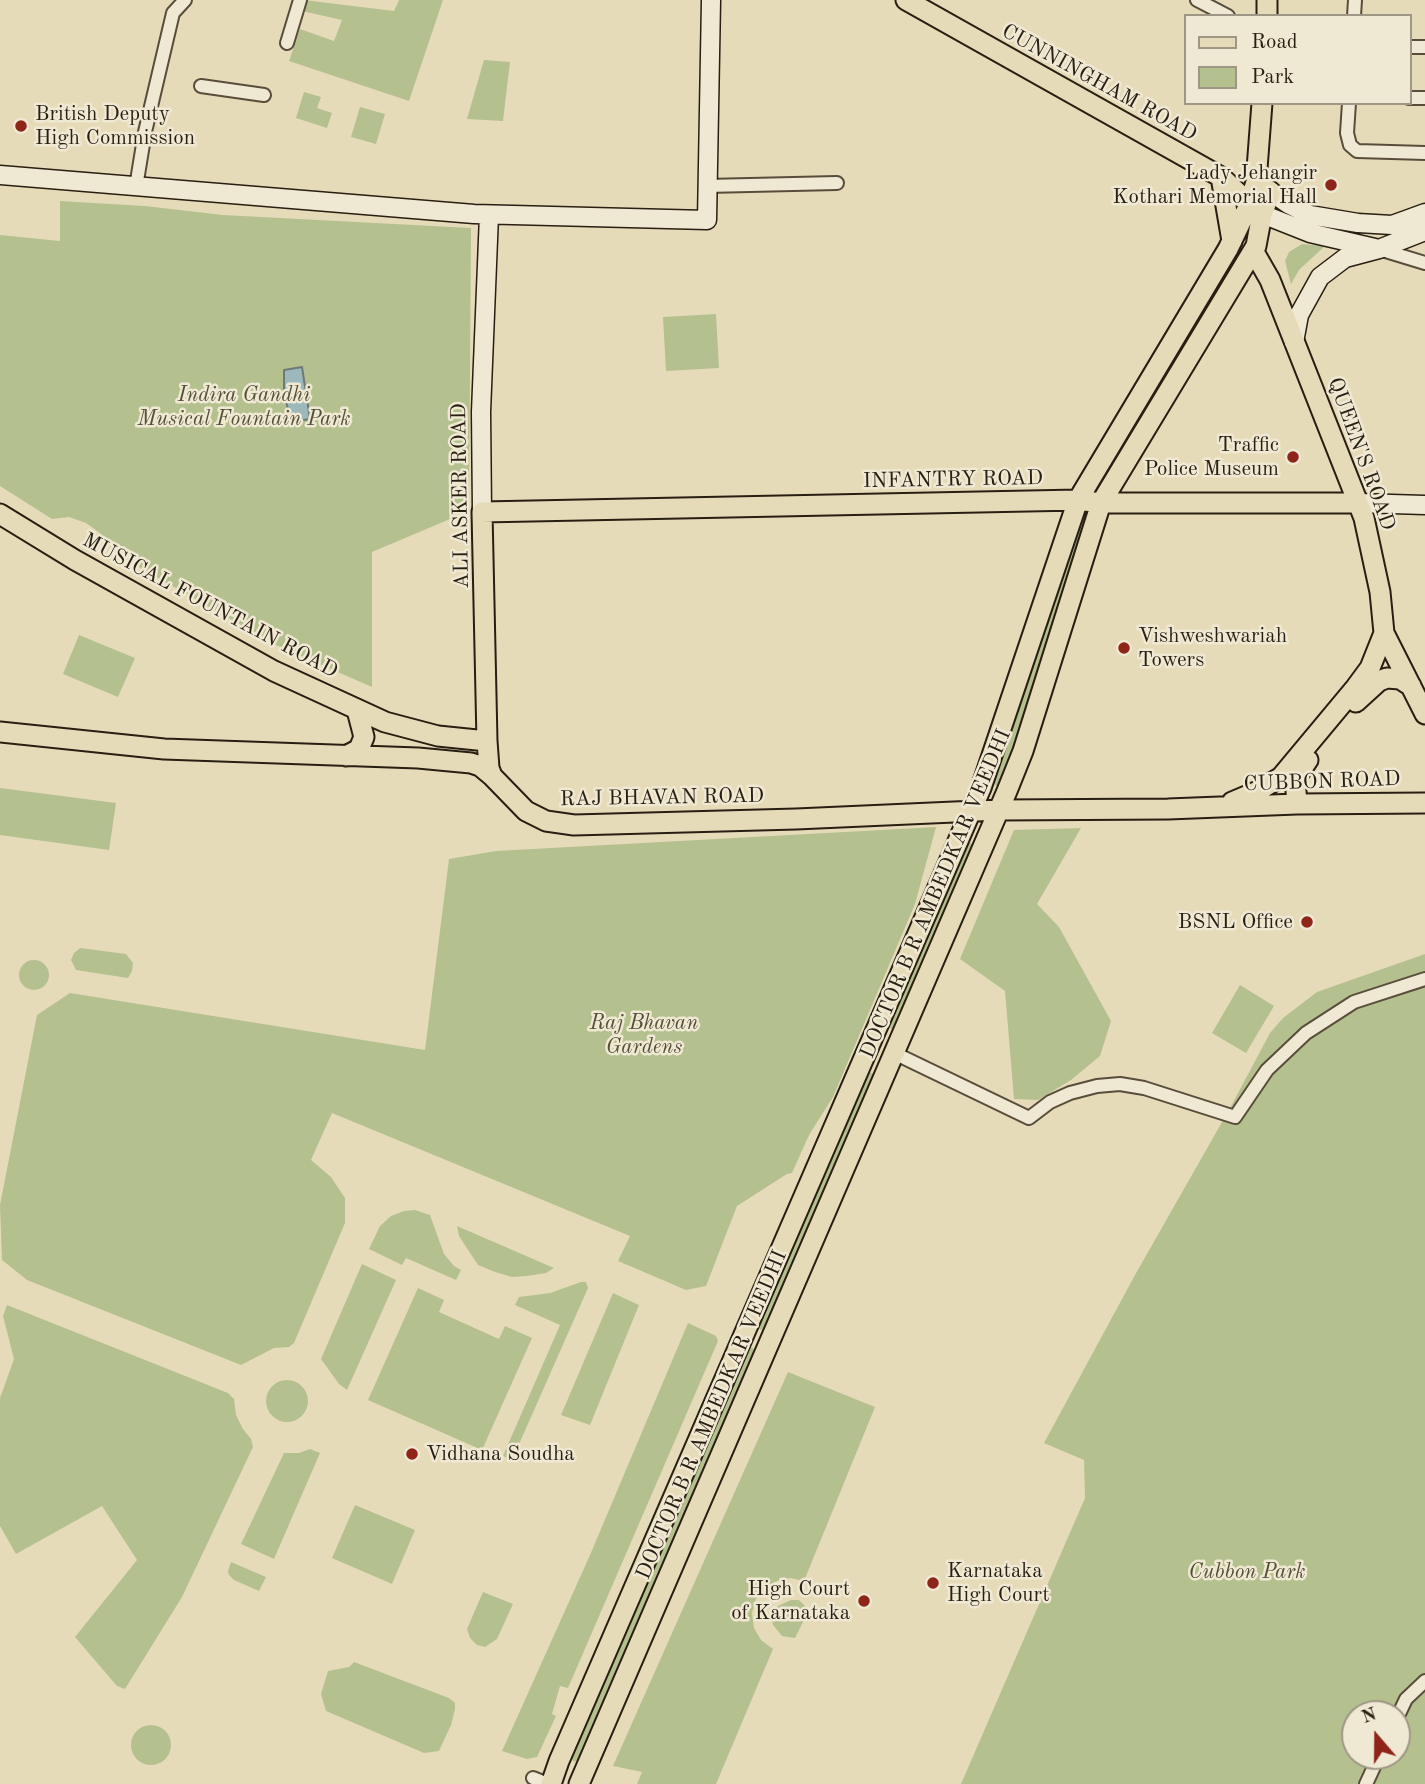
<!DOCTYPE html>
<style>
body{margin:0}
#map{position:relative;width:1425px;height:1784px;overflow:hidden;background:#e6dbb9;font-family:"Old Standard TT",serif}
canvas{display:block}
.legend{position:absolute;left:1184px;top:14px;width:228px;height:91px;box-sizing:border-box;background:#efe8d2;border:2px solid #9f9785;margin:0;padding:9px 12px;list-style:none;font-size:21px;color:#281e11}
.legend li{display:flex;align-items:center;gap:14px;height:35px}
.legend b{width:35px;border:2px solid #9f9785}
.north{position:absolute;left:1341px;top:1700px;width:70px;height:70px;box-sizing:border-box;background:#efe8d2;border:2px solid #9f9785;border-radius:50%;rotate:340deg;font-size:19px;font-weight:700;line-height:28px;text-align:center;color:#281e11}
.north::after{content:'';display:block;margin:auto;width:24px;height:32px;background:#8f2418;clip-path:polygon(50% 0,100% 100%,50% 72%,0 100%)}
</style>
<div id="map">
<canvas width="1425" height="1784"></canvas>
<ul class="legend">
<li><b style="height:9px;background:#e6dbb9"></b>Road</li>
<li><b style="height:19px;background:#b5c08f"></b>Park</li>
</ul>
<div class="north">N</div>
</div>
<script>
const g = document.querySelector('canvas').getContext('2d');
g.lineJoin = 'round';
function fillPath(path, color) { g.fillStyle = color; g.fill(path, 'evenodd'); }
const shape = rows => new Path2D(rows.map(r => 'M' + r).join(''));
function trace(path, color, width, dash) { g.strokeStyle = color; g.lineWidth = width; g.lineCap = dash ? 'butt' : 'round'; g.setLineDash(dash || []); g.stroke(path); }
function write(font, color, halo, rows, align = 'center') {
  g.font = font + ' "Old Standard TT",serif'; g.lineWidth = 5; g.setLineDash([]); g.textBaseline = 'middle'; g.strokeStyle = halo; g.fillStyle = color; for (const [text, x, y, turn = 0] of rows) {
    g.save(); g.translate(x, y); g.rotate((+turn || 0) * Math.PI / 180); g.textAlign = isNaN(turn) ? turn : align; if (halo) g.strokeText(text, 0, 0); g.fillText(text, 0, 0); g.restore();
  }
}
const green = shape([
 [304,0,394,11,399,0,443,0,409,101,289,61,300,29,334,41,342,20,302,11],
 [484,60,510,62,503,121,467,119],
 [304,92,321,97,317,108,332,113,327,128,296,118],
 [360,107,385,114,376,144,351,137],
 [60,201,145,206,223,215,471,228,469,511,372,552,372,687,276,645,118,555,100,533,86,523,69,517,52,519,0,486,0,235,60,241],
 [1302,244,1325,246,1299,270,1291,284,1285,261,1289,252],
 [716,314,719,368,666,371,663,317],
 [1077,518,1088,519,1003,785,997,788,993,781],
 [79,635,135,658,118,697,63,674],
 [0,788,116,803,109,850,0,835],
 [936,827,915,904,833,1097,809,1135,792,1173,787,1174,737,1206,706,1286,686,1290,618,1261,630,1236,332,1113,311,1160,331,1177,345,1198,345,1223,294,1343,289,1347,274,1348,241,1365,27,1280,2,1260,0,1205,37,1015,70,993,425,1050,449,859,496,851],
 [1081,828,1037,904,1059,927,1111,1021,1100,1056,1071,1080,1038,1100,1014,1099,1005,991,960,959,1014,830],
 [969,842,975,846,896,1027,891,1029,887,1024,965,844],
 [80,948,126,954,133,963,132,971,128,978,76,970,71,960,74,953],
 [1425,954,1425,1784,961,1784,1085,1498,1084,1460,1044,1443,1135,1275,1230,1108,1270,1033,1283,1018,1317,992],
 [1355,1714,1397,1714,1397,1756,1355,1756],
 '19 975a15 15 0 1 1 30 0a15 15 0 1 1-30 0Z',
 [1240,985,1274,1006,1246,1053,1212,1033],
 [867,1072,873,1073,874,1077,765,1329,760,1330,757,1325],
 [415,1210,430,1215,444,1254,454,1266,461,1270,456,1280,406,1258,402,1265,369,1249,380,1226,391,1216,404,1211],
 [457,1226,554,1268,546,1273,527,1276,512,1277,495,1272,478,1265,459,1236],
 [362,1264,396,1280,347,1390,339,1384,321,1359],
 [581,1282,586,1282,588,1288,512,1460,503,1456,560,1325,515,1305,519,1297,550,1293],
 [418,1288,444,1300,439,1312,499,1339,505,1326,532,1338,482,1450,368,1400],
 [613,1293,639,1305,590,1425,561,1415],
 [7,1305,228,1393,234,1399,236,1415,243,1429,251,1439,253,1447,182,1597,125,1689,117,1686,75,1637,137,1560,102,1506,16,1554,0,1526,0,1398,14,1359,3,1316],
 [688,1323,716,1336,718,1341,568,1688,560,1686,552,1714,556,1716,537,1757,527,1759,502,1751,590,1555],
 [748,1347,753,1348,754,1354,581,1759,574,1762,571,1757],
 [788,1372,875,1407,804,1581,790,1578,777,1581,765,1588,756,1599,752,1613,754,1628,761,1640,773,1649,716,1784,637,1784,642,1772,613,1766],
 '266 1401a21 21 0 1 1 42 0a21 21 0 1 1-42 0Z',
 [310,1449,320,1453,274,1559,241,1544,284,1453,299,1453],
 [355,1505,415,1530,392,1584,332,1558],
 [231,1562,266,1577,259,1591,234,1580,229,1575,228,1571],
 [483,1592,513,1604,497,1639,485,1647,477,1645,470,1638,467,1629],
 [791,1600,799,1600,809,1610,795,1638,782,1636,773,1625,772,1617,778,1606],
 [354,1662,449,1698,455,1703,455,1709,451,1725,439,1751,424,1753,326,1711,321,1694,328,1671,349,1667],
 '131 1745a20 20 0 1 1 40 0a20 20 0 1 1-40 0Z'
]);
const water = shape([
 [302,367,310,419,292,422,284,395,284,370,302,367]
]);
const street = shape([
 [1197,0,1228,16],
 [1354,16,1355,0],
 [287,43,300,0],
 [1409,47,1425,47],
 [201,86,264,95],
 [1409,98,1425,98],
 [1349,103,1347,133,1350,145,1357,151,1425,153],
 [706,186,837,183],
 [136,187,145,132,173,13,185,0],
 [1379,249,1425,263],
 [894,1053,1029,1118,1050,1102,1070,1093,1097,1086,1120,1084,1144,1088,1235,1117,1267,1070,1306,1033,1354,1002,1425,979],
 [1397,1718,1406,1699,1425,1681],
 [533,1778,548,1784],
 [1366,1784,1379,1756]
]);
const secondary = shape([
 [0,175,474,214,707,220,711,0],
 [1271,192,1288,204,1310,215,1358,223,1392,225,1425,213],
 [1262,214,1310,233,1375,248],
 [1294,342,1299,315,1320,277,1345,258,1379,249,1425,231],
 [1358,503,1425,505],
 [482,512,481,412,489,215]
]);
const primary = shape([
 [906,0,1221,177,1258,212],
 [1267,16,1267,0],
 [1221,177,1232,241],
 [1254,252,1270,280,1364,518,1380,592,1384,633,1425,714],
 [0,514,75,560,274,671,385,722,438,736,487,741],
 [1356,702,1379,681,1387,678,1400,679,1411,686],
 [0,732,164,749,418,758,471,763,480,766,492,776,526,811,546,821,574,825,796,819,999,810,1168,809,1297,804,1425,803],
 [346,756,359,749,364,737,357,710],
 [492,776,489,768,487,741,482,512,1078,500,1101,503,1358,503],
 [1232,802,1258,791,1281,777,1356,687,1370,668,1384,633],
 [1297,804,1295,779,1308,760],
 [551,1784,559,1761,981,788,1078,500,1228,249,1249,205,1256,182,1262,103],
 [579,1784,1007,791,1023,751,1101,503,1256,246,1262,214,1271,192,1256,182]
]);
const markers = [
 [21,126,7,"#8f2418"],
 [1331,185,7,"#8f2418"],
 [1293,457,7,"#8f2418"],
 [1124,648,7,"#8f2418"],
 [1307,922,7,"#8f2418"],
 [412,1454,7,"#8f2418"],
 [933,1583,7,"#8f2418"],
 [864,1601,7,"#8f2418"]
];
const streetNames = [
 ["CUNNINGHAM ROAD",1099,83,29],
 ["QUEEN'S ROAD",1361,454,70],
 ["INFANTRY ROAD",953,480,-1],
 ["ALI ASKER ROAD",461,496,-91],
 ["MUSICAL FOUNTAIN ROAD",210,606,28],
 ["CUBBON ROAD",1322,782,-2],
 ["RAJ BHAVAN ROAD",662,798,-1],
 ["DOCTOR B R AMBEDKAR VEEDHI",936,894,-67],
 ["DOCTOR B R AMBEDKAR VEEDHI",712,1415,-67]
];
const poiNames = [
 ["British Deputy",35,114],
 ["High Commission",35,138],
 ["Lady Jehangir",1317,173,"right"],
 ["Kothari Memorial Hall",1317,197,"right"],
 ["Traffic",1279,445,"right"],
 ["Police Museum",1279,469,"right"],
 ["Vishweshwariah",1138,636],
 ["Towers",1138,660],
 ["BSNL Office",1293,922,"right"],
 ["Vidhana Soudha",426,1454],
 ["Karnataka",947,1571],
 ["High Court",947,1595],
 ["High Court",850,1589,"right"],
 ["of Karnataka",850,1613,"right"]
];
const parkNames = [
 ["Indira Gandhi",244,395],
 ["Musical Fountain Park",244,419],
 ["Raj Bhavan",644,1023],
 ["Gardens",644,1047],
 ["Cubbon Park",1247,1572]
];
fillPath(green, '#b5c08f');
fillPath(water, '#9cb8bb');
trace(water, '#6e7a77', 2);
trace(street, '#584d3b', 16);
trace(secondary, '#281e11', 21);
trace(primary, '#281e11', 23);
trace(street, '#efe8d2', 12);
trace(secondary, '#efe8d2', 18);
trace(primary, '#e6dbb9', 19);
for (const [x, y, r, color] of markers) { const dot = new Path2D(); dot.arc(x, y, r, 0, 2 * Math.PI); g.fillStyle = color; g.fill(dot); trace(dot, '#efe8d2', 2.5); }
write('21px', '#281e11', '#efe8d2', streetNames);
write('21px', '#281e11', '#efe8d2', poiNames, 'left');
write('italic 21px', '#524f37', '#efe8d2', parkNames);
</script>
